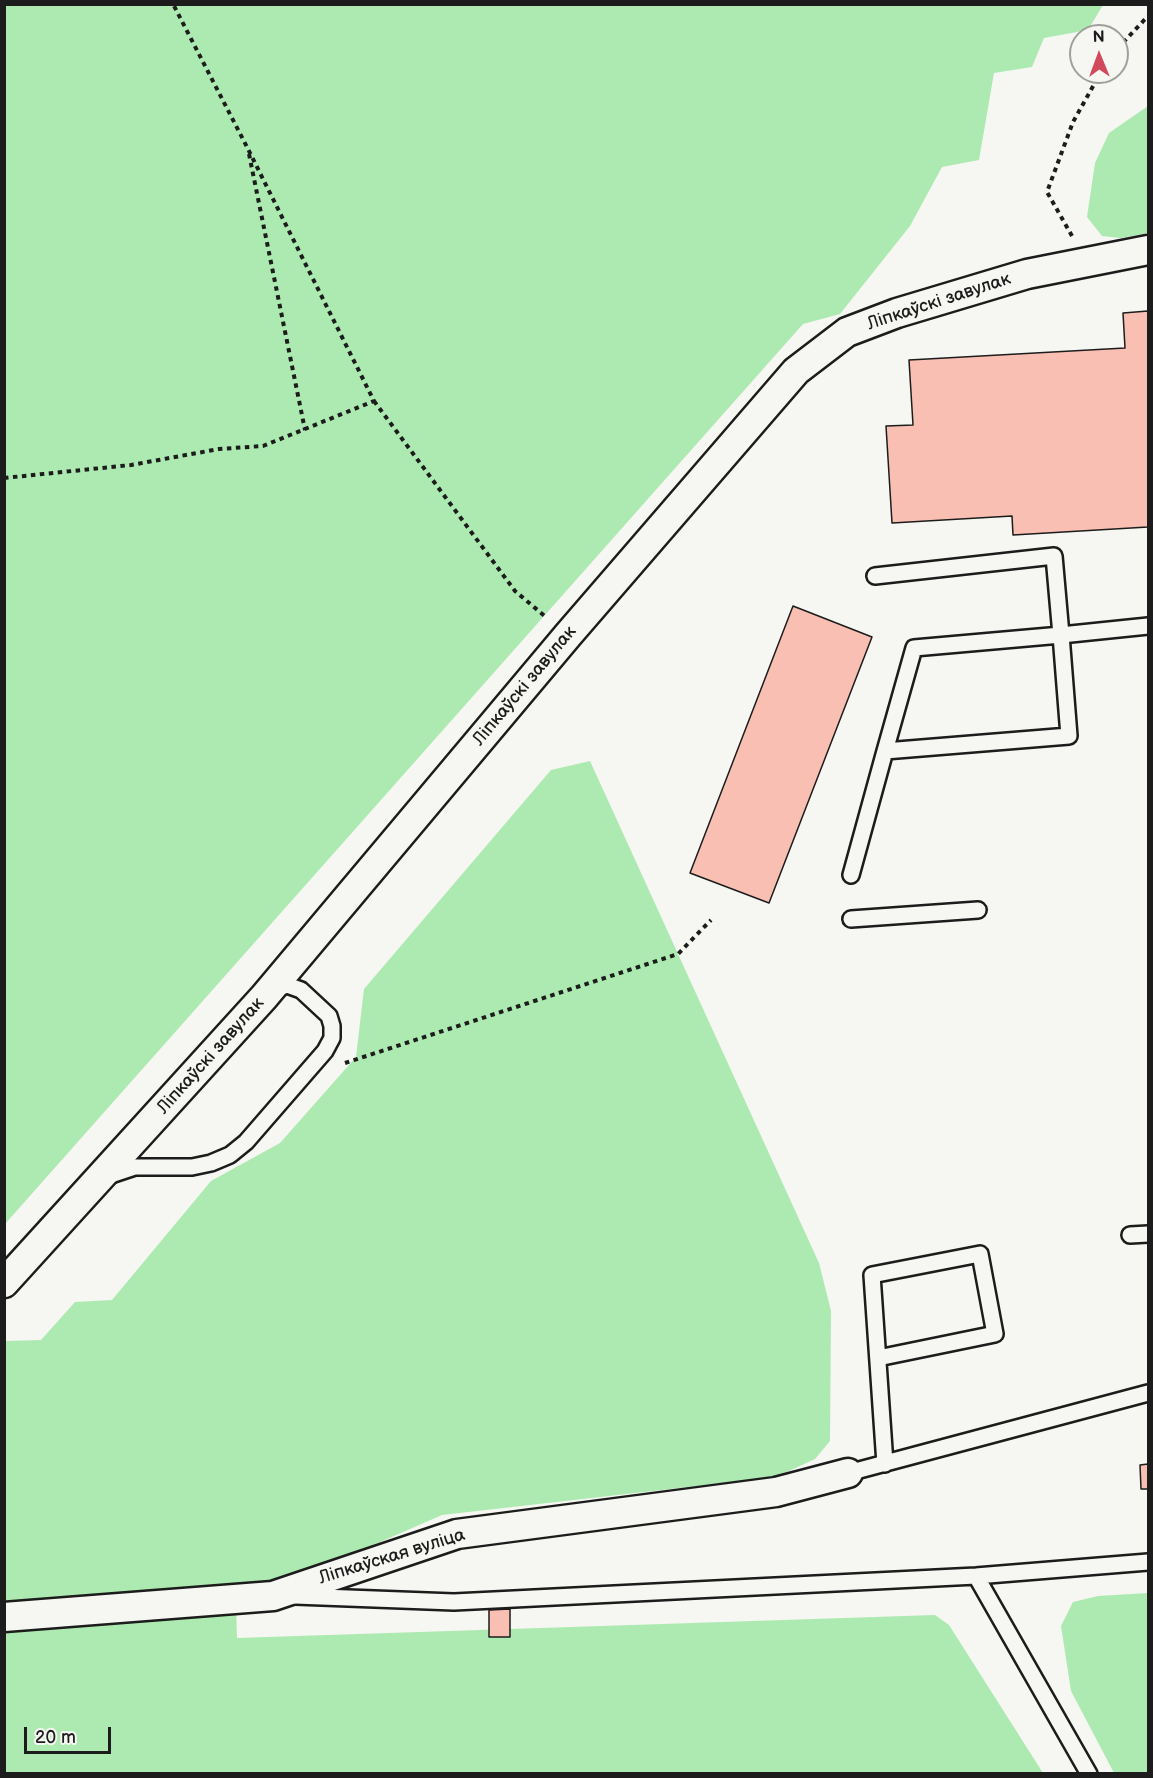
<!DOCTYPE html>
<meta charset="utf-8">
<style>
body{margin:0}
#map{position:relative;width:1153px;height:1778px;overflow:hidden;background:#f6f6f2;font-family:"Balsamiq Sans",sans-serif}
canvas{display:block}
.frame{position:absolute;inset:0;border:6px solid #1c1c1c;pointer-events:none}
.north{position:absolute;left:1069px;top:24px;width:60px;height:60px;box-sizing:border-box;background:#f6f6f2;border:2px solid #9f9f9c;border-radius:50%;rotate:359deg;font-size:16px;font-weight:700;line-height:24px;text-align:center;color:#1c1c1c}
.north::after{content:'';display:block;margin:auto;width:21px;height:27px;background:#d1495b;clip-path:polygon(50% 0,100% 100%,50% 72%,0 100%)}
.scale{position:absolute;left:24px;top:1727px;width:87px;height:27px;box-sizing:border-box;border:3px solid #1c1c1c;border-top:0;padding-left:8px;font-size:18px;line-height:21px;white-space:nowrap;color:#1c1c1c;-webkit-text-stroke:4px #f6f6f2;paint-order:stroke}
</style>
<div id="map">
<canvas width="1153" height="1778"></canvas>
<div class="frame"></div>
<div class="north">N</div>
<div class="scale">20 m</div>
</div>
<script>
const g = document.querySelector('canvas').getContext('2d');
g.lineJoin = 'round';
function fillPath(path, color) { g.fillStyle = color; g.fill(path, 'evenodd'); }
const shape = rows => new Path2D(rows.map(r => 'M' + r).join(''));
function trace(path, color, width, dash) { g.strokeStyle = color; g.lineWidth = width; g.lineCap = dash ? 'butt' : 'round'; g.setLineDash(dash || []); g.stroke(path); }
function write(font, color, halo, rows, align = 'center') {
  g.font = font + ' "Balsamiq Sans",sans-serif'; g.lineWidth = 4.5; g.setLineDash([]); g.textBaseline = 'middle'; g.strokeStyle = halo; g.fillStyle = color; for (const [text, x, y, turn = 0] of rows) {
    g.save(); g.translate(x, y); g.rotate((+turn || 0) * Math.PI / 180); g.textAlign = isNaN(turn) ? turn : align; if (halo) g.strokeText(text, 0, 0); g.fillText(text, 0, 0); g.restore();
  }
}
const green = shape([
 [5,4,1103,5,1088,30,1044,38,1032,67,994,73,979,160,942,167,910,226,840,314,803,324,5,1224],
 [1148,106,1148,233,1121,238,1102,236,1087,217,1095,163,1109,133],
 [590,761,819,1263,831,1311,830,1441,815,1459,776,1477,442,1515,236,1605,237,1638,935,1615,949,1625,1043,1773,5,1774,5,1341,41,1340,75,1302,112,1300,211,1181,280,1143,356,1057,364,989,551,770],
 [1148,1593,1148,1773,1114,1773,1071,1691,1061,1626,1073,1602,1098,1596]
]);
const building = shape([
 [1148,311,1148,527,1013,535,1012,516,892,523,886,426,913,425,909,360,1125,348,1123,313,1148,311],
 [793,606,872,637,769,903,690,873,793,606],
 [1148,1464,1148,1489,1141,1489,1140,1465,1148,1464],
 [510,1609,510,1637,489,1637,489,1610,510,1609]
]);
const path = shape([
 [1117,49,1148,16],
 [249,154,305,430],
 [1072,236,1047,192,1073,122,1101,72],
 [374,401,515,591,547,618],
 [4,478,131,465,219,449,263,446,374,401,247,147,173,4],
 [345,1063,678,954,711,920]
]);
const service = shape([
 [875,576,1054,556,1061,635,914,648,885,751],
 [851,875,885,751,1069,736,1061,635,1148,626],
 [851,919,978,910],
 [108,1176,135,1167,192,1167,211,1163,230,1155,246,1142,325,1051,332,1038,332,1026,329,1016,301,990,287,985,273,990],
 [1130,1235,1148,1234],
 [878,1358,995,1334,980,1254,872,1275,885,1464],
 [848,1473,1148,1393],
 [976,1576,1089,1774],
 [295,1596,454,1602,976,1576,1148,1562]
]);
const minor = shape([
 [4,1283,264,997,568,635,796,371,847,332,897,313,1027,274,1148,250],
 [4,1617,273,1596,457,1534,776,1492,848,1473]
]);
const streetNames = [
 ["Ліпкаўскі завулак",939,302,-18],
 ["Ліпкаўскі завулак",525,686,-50],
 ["Ліпкаўскі завулак",211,1056,-48],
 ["Ліпкаўская вуліца",392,1557,-17]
];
fillPath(green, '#adeab1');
fillPath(building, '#fabfb3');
trace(building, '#1c1c1c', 1.5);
trace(service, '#1c1c1c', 20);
trace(minor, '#1c1c1c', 33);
trace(path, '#1c1c1c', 4, [4.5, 4.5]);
trace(service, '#f6f6f2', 15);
trace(minor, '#f6f6f2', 28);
write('18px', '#1c1c1c', '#f6f6f2', streetNames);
</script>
